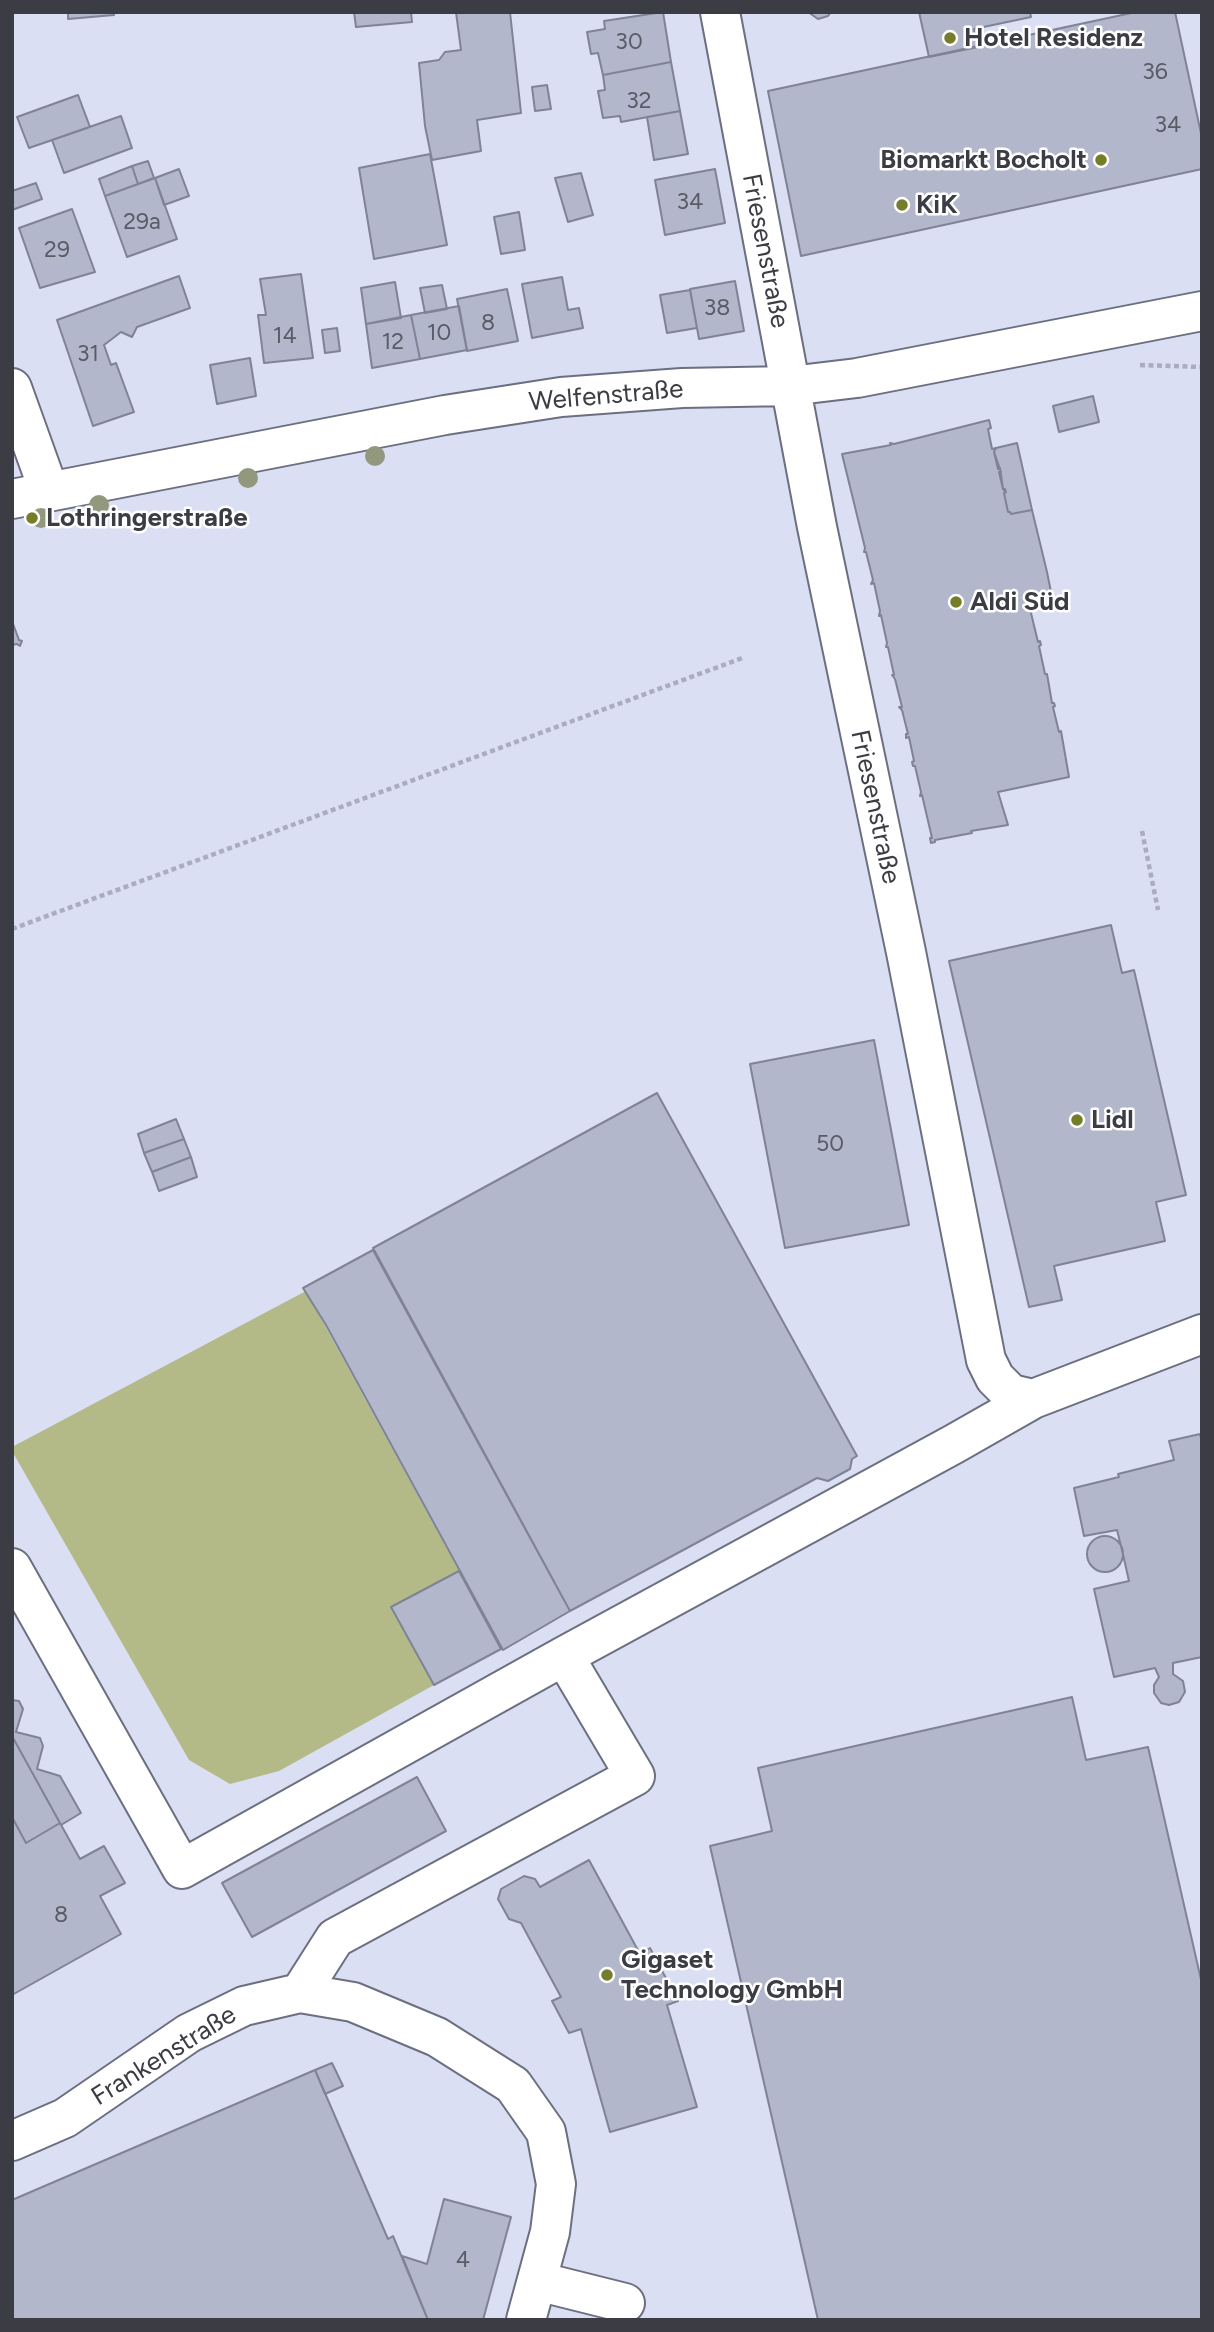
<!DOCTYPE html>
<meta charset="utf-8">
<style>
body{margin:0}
#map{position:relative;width:1214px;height:2332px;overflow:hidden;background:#dadff3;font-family:Figtree,sans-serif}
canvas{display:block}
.frame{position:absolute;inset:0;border:14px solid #3b3c44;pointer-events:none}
</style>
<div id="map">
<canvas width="1214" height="2332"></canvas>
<div class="frame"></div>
</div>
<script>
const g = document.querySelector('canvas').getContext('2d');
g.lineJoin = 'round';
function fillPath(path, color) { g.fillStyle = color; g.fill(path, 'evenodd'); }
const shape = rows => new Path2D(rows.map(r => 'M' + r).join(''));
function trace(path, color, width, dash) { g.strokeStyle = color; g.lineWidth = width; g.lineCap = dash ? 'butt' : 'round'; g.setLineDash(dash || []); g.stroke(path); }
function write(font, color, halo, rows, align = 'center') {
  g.font = font + ' Figtree,sans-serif'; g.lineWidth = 5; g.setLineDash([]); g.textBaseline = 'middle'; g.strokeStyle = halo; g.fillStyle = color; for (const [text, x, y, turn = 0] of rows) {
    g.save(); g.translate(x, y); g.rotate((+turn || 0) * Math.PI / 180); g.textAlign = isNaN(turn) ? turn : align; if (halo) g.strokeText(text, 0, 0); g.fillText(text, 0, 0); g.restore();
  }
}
const green = shape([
 [306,1291,459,1571,391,1608,434,1685,279,1771,230,1784,189,1760,12,1451,12,1447]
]);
const building = shape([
 [68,12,114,12,114,15,68,19,68,12],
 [354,12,411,12,412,22,356,27,354,12],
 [456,12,510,12,521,113,477,120,481,151,432,160,425,126,419,63,439,60,445,52,461,50,456,12],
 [663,12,671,62,603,75,598,53,591,54,587,32,605,29,604,21,663,12],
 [831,12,828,16,818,19,808,12,831,12],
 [919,12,1030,12,1031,17,974,29,978,47,929,57,919,12],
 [1136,12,1175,12,1202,138,1202,169,801,256,768,91,1136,12],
 [671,62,680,111,621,122,620,116,603,118,598,91,605,90,603,75,671,62],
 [547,85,551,109,535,111,532,87,547,85],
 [78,95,90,127,29,148,17,117,78,95],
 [680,111,688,154,654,160,647,117,680,111],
 [121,116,132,148,64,173,52,140,121,116],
 [430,154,447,245,374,259,359,168,430,154],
 [148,161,154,178,138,184,132,166,148,161],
 [132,166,138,184,105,196,99,179,132,166],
 [179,169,189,196,164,205,155,178,179,169],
 [715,169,725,223,665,235,655,180,715,169],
 [581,173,593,215,568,222,555,178,581,173],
 [155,178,177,239,127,257,105,196,155,178],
 [36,183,42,199,12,210,12,191,36,183],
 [72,209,95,272,40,288,19,228,72,209],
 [519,212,525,250,501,254,494,217,519,212],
 [301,274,313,358,264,363,258,315,266,315,260,279,301,274],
 [179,276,190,308,137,327,132,337,121,332,104,345,111,365,116,363,134,412,93,426,57,320,179,276],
 [562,277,568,310,579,308,583,328,532,338,522,284,562,277],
 [735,281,744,331,699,339,690,289,735,281],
 [395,282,401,318,366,324,361,288,395,282],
 [442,285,447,309,425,313,420,288,442,285],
 [507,289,518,341,467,351,457,299,507,289],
 [690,290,697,328,667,333,660,295,690,290],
 [459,306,467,350,420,359,411,315,459,306],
 [411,315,420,359,372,368,366,324,411,315],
 [337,328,340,351,325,353,322,330,337,328],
 [250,358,256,396,217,404,210,365,250,358],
 [1093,396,1099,422,1059,432,1053,406,1093,396],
 [989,420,991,428,988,429,992,449,996,448,994,452,1001,472,999,472,1003,489,1005,489,1006,492,1004,493,1008,512,1010,512,1011,514,1032,510,1047,572,1053,602,1030,608,1033,609,1031,613,1038,642,1040,641,1041,645,1039,646,1045,674,1047,674,1052,703,1054,703,1055,706,1053,707,1059,732,1061,731,1069,777,998,792,1008,825,971,831,972,833,935,840,935,842,931,843,930,838,932,838,922,795,920,796,921,792,915,766,913,766,912,762,914,761,909,737,906,738,906,734,908,734,902,710,899,707,902,707,895,679,892,675,894,675,888,647,886,647,887,643,881,615,879,616,880,611,874,583,871,584,873,580,866,552,864,552,865,548,842,454,891,445,890,443,894,444,989,420],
 [1017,443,1032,510,1011,514,1010,512,1008,512,1004,493,1006,492,1003,489,1000,468,998,469,994,452,996,448,1017,443],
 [12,621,19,640,22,641,20,646,17,644,12,645,12,621],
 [1111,925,1122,973,1134,970,1186,1195,1156,1202,1165,1241,1054,1266,1062,1300,1029,1307,949,961,1111,925],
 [874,1040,909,1225,785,1248,750,1064,874,1040],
 [657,1093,857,1456,852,1459,850,1469,828,1481,817,1478,570,1611,373,1248,657,1093],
 [176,1119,184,1139,144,1153,138,1134,176,1119],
 [184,1139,191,1157,152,1172,144,1153,184,1139],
 [191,1157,197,1177,159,1191,152,1172,191,1157],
 [373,1250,570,1611,503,1650,326,1325,303,1288,373,1250],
 [1200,1434,1202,1442,1202,1657,1173,1663,1173,1674,1183,1681,1185,1692,1179,1702,1169,1705,1161,1703,1154,1693,1154,1685,1159,1677,1155,1668,1114,1677,1094,1589,1129,1581,1122,1550,1117,1530,1084,1536,1074,1488,1119,1477,1118,1474,1174,1460,1169,1441,1200,1434],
 '1087 1554a18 18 0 1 1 36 0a18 18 0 1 1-36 0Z',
 [459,1571,501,1649,434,1685,391,1607,459,1571],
 [1072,1697,1086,1760,1148,1747,1202,1984,1202,2320,818,2320,710,1846,772,1831,758,1768,1072,1697],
 [12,1700,19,1701,23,1709,16,1732,40,1738,43,1746,37,1769,60,1776,81,1813,61,1825,12,1736,12,1700],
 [12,1736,60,1823,26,1843,12,1817,12,1736],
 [417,1777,446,1831,252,1937,222,1883,417,1777],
 [12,1817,26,1843,60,1823,80,1859,104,1846,125,1883,100,1896,121,1934,12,1995,12,1817],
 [589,1860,640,1954,650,1948,678,2001,667,2005,697,2107,610,2132,581,2029,569,2033,552,2001,561,1997,521,1923,509,1919,498,1899,501,1889,524,1876,535,1879,540,1887,589,1860],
 [332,2063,343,2086,325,2094,315,2070,332,2063],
 [315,2070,388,2239,393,2236,428,2320,12,2320,12,2200,315,2070],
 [444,2199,511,2217,483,2320,428,2320,402,2256,427,2264,444,2199]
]);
const path = shape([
 [1140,365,1202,367],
 [1142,831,1158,910],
 [12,929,745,657]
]);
const minor = shape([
 [720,12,817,527,906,952,986,1360,995,1378,1011,1394,1033,1399,1202,1334],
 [12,388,49,491],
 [12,499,445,415,561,397,682,388,790,386,857,378,1202,311],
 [12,1568,182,1869,564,1656,954,1444,1033,1399],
 [300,1993,335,1938,635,1776,564,1656],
 [12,2141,65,2118,189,2033,244,2006,300,1993,353,2002,437,2037,513,2085,546,2132,556,2184,550,2232,526,2320],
 [537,2281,625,2303]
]);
const trees = [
 [375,456],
 [248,478],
 [99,505],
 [41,518]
];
const markers = [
 [950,38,7,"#757d28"],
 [1101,160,7,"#757d28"],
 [902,205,7,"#757d28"],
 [32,518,7,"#757d28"],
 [956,602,7,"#757d28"],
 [1077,1120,7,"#757d28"],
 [607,1975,7,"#757d28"]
];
const numberNames = [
 ["30",629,42],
 ["36",1155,72],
 ["32",639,101],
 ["34",1168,125],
 ["34",690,202],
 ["29a",142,222],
 ["29",57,250],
 ["38",717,308],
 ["8",488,323],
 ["10",439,333],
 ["14",285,336],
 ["12",393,342],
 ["31",88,354],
 ["50",830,1144],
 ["8",61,1915],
 ["4",463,2260]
];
const poiNames = [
 ["Hotel Residenz",964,38],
 ["Biomarkt Bocholt",1087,160,"right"],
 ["KiK",916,205],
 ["Lothringerstraße",46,518],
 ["Aldi Süd",970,602],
 ["Lidl",1091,1120],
 ["Gigaset",621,1960],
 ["Technology GmbH",621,1990]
];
const streetNames = [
 ["Friesenstraße",765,251,79],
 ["Welfenstraße",606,396,-5],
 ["Friesenstraße",875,807,78],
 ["Frankenstraße",164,2056,-32]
];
fillPath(green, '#b3ba87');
fillPath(building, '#b3b7cb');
trace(building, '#7f8395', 2);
trace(minor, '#6b6f80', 42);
trace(path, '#a9adbd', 4.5, [5, 3.5]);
trace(minor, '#fff', 38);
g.fillStyle = '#92987d';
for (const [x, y] of trees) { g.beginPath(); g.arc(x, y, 10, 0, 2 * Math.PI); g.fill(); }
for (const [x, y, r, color] of markers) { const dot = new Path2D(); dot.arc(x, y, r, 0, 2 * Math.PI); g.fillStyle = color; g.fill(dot); trace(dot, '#fff', 2.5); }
write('23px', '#595b66', null, numberNames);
write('bold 26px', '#3b3c44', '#fff', poiNames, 'left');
write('26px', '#3b3c44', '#fff', streetNames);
</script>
